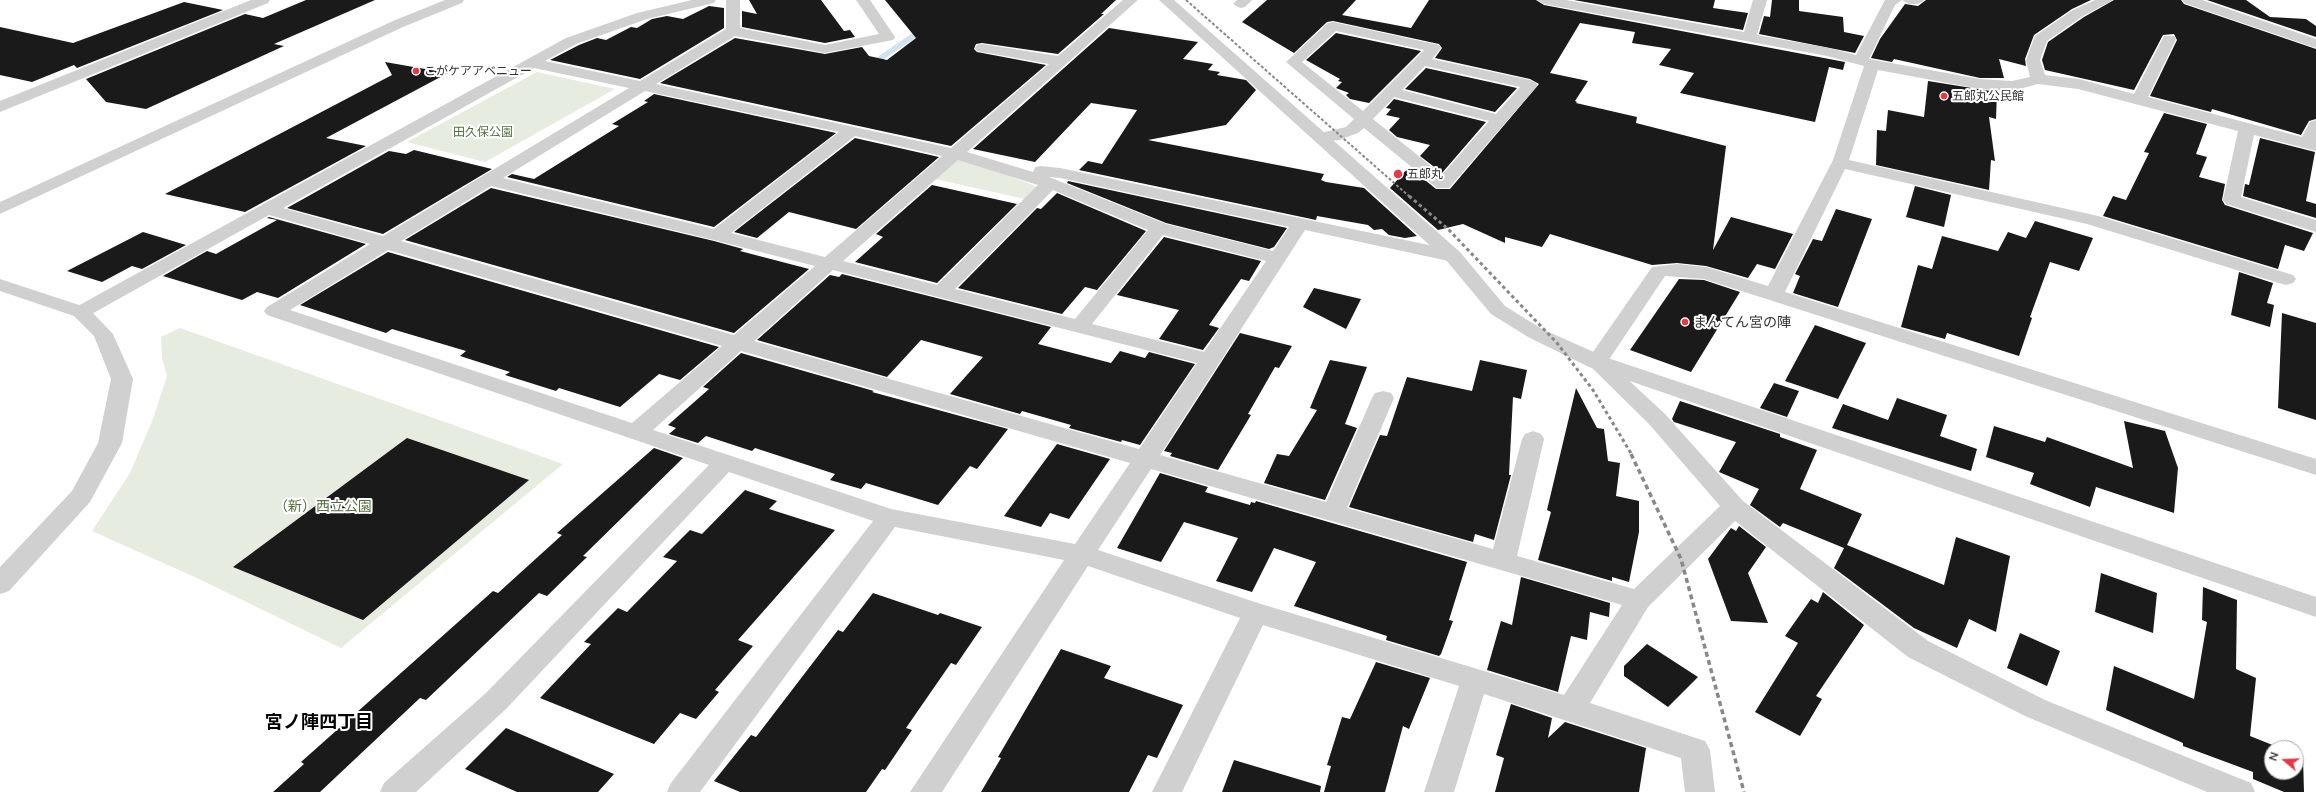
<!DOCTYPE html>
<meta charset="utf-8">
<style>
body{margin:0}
#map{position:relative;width:2316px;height:792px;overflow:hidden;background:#fff;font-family:Lato,sans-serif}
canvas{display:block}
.north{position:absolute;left:2264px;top:740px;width:40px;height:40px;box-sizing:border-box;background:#fff;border:1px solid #adadad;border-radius:50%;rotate:289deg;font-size:11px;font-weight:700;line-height:16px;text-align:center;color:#333}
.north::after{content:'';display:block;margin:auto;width:14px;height:18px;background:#e63946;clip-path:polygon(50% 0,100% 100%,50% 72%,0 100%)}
</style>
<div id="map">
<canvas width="2316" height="792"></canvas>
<div class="north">N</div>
</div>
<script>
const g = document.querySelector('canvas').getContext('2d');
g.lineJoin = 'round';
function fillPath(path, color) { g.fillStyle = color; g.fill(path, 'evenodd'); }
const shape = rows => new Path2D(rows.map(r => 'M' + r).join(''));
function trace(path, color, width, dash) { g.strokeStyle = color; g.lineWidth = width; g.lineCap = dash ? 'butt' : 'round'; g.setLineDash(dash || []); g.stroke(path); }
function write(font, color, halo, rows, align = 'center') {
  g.font = font + ' Lato,"Noto Sans JP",sans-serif'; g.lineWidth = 4; g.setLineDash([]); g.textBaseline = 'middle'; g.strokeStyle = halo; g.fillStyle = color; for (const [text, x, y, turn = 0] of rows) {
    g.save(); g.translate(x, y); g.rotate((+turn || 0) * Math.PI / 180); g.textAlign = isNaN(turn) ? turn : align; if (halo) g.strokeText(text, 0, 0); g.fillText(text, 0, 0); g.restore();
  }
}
const green = shape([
 [537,72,615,89,485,162,407,142],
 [957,159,975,162,1040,188,1029,200,935,179],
 [180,328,563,464,341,648,199,579,92,531,130,473,153,419,167,376,162,358,161,337]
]);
const stream = shape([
 [872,64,922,30]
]);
const building = shape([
 [306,0,375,0,274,44,284,46,146,109,106,102,86,79,245,14,263,18],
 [749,0,821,0,844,31,850,30,855,37,825,43,742,27,742,11,757,14],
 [885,0,1116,0,1101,14,1104,14,1058,54,982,43,976,44,974,49,977,52,1046,65,951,146,660,83,735,38,825,54,862,47,869,56,887,60,916,38],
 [1267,0,1356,0,1342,15,1411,28,1429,0,1536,0,1544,5,1845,62,1843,70,1829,67,1815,122,1680,93,1694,73,1659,65,1671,49,1632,43,1635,32,1580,23,1550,73,1588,81,1575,101,1577,102,1576,103,1637,117,1636,123,1726,146,1713,250,1731,217,1793,234,1775,269,1757,264,1748,278,1706,266,1677,263,1652,265,1550,234,1542,247,1505,237,1505,243,1463,224,1438,230,1390,188,1409,167,1436,189,1450,189,1539,84,1530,79,1435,58,1442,48,1439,44,1333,21,1327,22,1294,53,1242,22],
 [1574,0,1715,0,1713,8,1748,13,1743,30],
 [1772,0,1799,0,1799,11,1843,17,1844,32,1864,36,1855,53,1759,34,1764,16,1770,17],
 [1926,0,2091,0,2072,9,2034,35,2025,59,2026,66,1999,59,2004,78,1980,78,1894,59,1892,62,1871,58,1880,39,1905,4,1918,6],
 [2114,0,2181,0,2184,4,2316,49,2316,119,2309,121,2301,135,2212,109,2211,112,2150,96,2177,40,2174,34,2163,35,2134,90,2045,70,2042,60,2048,42,2084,17],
 [2207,0,2246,0,2270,17,2306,19,2316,26,2316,37],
 [184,2,223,10,77,68,74,65,32,82,0,75,0,27,73,43],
 [709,6,724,8,724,28,640,79,550,60,579,45,597,38,606,40,631,27,637,28,652,19,667,16,683,19],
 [1109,28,1198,42,1183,59,1213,64,1208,70,1220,72,1217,75,1246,80,1256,90,1226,125,1148,140,1324,174,1321,180,1326,182,1364,188,1417,236,1405,238,1389,235,1382,229,1374,230,1368,225,1317,216,1316,220,1079,170,1088,161,1102,164,1137,110,1091,103,1035,162,973,149],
 [1336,33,1421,51,1369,103,1350,99,1346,95,1349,93,1336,88,1342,82,1338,81,1340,79,1306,60],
 [385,62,448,73,326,138,366,146,245,212,165,194,392,75],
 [1426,68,1517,88,1495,112,1405,89],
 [1928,81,1997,92,1996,119,1989,117,1995,161,1991,160,1989,190,1876,165,1877,130,1886,131,1888,110,1924,117],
 [654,94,836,133,714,227,507,177,512,174,534,179,619,126,612,124,648,102,644,101],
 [1394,99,1486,122,1442,173,1420,156,1430,145,1397,137,1389,130,1400,118,1386,115,1391,109,1386,108],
 [2164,113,2207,124,2196,154,2207,157,2199,177,2225,184,2222,200,2225,205,2313,233,2304,251,2285,245,2278,269,2103,216,2113,196,2126,200,2149,153,2144,152],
 [855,138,939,157,856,229,789,212,757,238,734,232],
 [2260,138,2315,152,2306,201,2316,204,2316,218,2243,196,2245,184,2249,185],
 [414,150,492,169,383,234,287,208,389,151,406,154],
 [1068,181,1287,228,1274,247,1269,249,1166,223,1067,183],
 [932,185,1017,204,937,283,855,262,883,237,876,234],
 [1915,186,1951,195,1944,227,1906,217],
 [491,188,714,241,743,249,740,251,809,269,734,333,405,240],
 [1057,193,1146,231,1097,290,1085,287,1062,314,958,288,1037,208,1041,209],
 [1836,209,1872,219,1838,307,1793,293,1800,276,1795,274,1813,239,1822,241],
 [269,217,366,244,278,298,257,292,242,300,163,276,207,251,216,254,277,220,267,218],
 [2035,221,2093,238,2079,271,2050,262,2030,317,2032,318,2019,356,1947,333,1945,339,1901,327,1918,265,1932,269,1942,236,1998,251,2008,232,2026,238],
 [143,232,186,245,142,269,132,266,102,282,67,271],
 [1164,237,1261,261,1249,281,1241,279,1209,325,1219,328,1203,350,1159,339,1179,310,1117,295],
 [388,252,719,347,680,380,659,374,620,407,559,388,556,391,505,375,510,372,460,356,466,351,392,329,386,333,300,305],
 [2239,272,2273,283,2267,303,2274,305,2270,327,2231,315],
 [842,274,1051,327,1038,344,1111,363,1120,351,1145,358,1149,352,1195,364,1140,445,1122,440,1121,442,1069,428,1071,425,1022,411,1020,414,950,394,983,357,921,340,887,377,757,340,830,275,839,277],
 [1679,279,1704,280,1740,292,1691,372,1630,350],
 [1314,288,1361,299,1346,329,1303,307],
 [2282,313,2316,323,2316,420,2278,408],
 [1815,325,1866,343,1838,399,1785,381],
 [1240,333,1292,346,1279,368,1275,367,1248,414,1251,415,1218,470,1170,456,1172,453,1164,451],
 [741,353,874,391,872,392,1008,429,977,469,970,466,938,505,866,483,861,489,830,480,835,474,755,448,752,451,706,436,698,443,669,434,676,428,668,425,709,389,703,387],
 [1330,360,1367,367,1345,424,1357,428,1325,500,1264,483,1277,454,1289,456,1317,410,1310,408],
 [1480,360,1527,370,1521,399,1513,397,1509,475,1511,475,1494,540,1475,534,1473,542,1349,507,1380,435,1387,436,1407,377,1472,391],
 [1774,383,1799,391,1787,417,1760,408],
 [1576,388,1597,428,1604,429,1608,461,1620,463,1616,496,1639,501,1639,532,1629,582,1612,577,1612,581,1538,560,1551,512,1547,510],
 [1897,398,1947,415,1940,436,1977,449,1971,471,1832,428,1843,404,1888,420],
 [1680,401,1780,434,1780,437,1817,450,1800,489,1862,514,1847,545,1944,585,1956,537,2010,556,1996,632,1969,619,1957,648,1914,628,1834,568,1844,548,1783,523,1780,527,1750,505,1759,489,1719,472,1736,442,1674,422,1672,419],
 [2124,421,2165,431,2178,468,2174,513,2096,487,2090,507,2030,484,2034,473,1986,457,1994,426,2045,442,2047,437,2133,468],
 [407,438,529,480,363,620,233,567],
 [1057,444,1110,459,1069,519,1050,513,1041,527,1004,516],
 [654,448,683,458,583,556,587,557,547,596,539,593,426,700,420,698,320,792,273,792,304,764,301,762,493,591,498,593,562,535,557,533],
 [1160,473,1208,487,1205,492,1250,505,1251,502,1255,503,1256,501,1467,562,1449,620,1453,621,1441,654,1439,656,1386,640,1387,636,1294,606,1316,562,1274,548,1252,592,1216,581,1238,538,1184,522,1161,562,1117,548],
 [745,490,777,501,769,509,835,530,738,640,753,646,715,690,719,692,696,719,680,713,654,744,540,698,591,644,584,642,618,608,627,612,677,561,663,557,690,530,702,534],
 [1739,526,1766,547,1748,573,1768,623,1731,621,1708,559,1731,528,1736,531],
 [2101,573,2157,593,2153,633,2095,612],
 [1521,577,1610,603,1609,617,1590,612,1587,640,1571,636,1558,692,1487,670,1501,621,1512,625],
 [2203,587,2237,600,2236,669,2256,678,2250,736,2280,748,2272,748,2272,772,2296,772,2296,754,2303,757,2304,792,2284,792,2253,779,2253,772,2183,746,2183,743,2106,710,2114,666,2194,699,2207,622,2202,620],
 [1823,592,1864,625,1816,696,1822,699,1800,736,1755,712,1798,643,1785,636,1811,599,1818,603],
 [873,593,938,615,940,613,982,627,956,665,951,663,906,728,912,730,885,770,882,769,866,792,740,792,714,781,751,735,756,737,838,630,843,632],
 [2020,633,2060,651,2047,686,2007,668],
 [1647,644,1698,677,1668,707,1624,676,1624,666],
 [1061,649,1111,666,1104,678,1183,705,1157,758,1148,755,1129,792,981,792,1001,758,998,757],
 [1376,662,1430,678,1409,729,1403,726,1385,792,1324,792,1331,766,1327,765,1342,717,1350,719],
 [1511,704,1552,718,1548,738,1565,722,1646,748,1639,792,1495,792,1504,758,1496,755],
 [506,728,614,774,598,792,517,792,465,769],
 [1234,760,1321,786,1320,792,1222,792]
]);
const minor = shape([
 [692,0,716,0,714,3,647,19,576,44,545,61,640,81,726,29,726,0,740,0,740,28,825,45,879,34,856,0,870,0,895,37,893,40,825,53,735,36,656,84,951,148,1049,64,977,51,975,48,977,45,982,44,1058,56,1123,0,1138,0,967,152,1033,172,1035,167,1041,166,1060,168,1453,250,1460,252,1463,256,1460,260,1453,262,1305,230,1160,455,1326,502,1372,398,1375,393,1383,391,1391,393,1394,398,1347,508,1493,549,1522,439,1525,434,1533,431,1541,434,1544,439,1517,556,1634,589,1720,506,1649,424,1586,362,1652,267,1677,264,1706,267,1768,286,1833,160,1864,66,1827,56,1544,4,1537,0,1566,0,1744,32,1753,0,1767,0,1757,35,1829,48,1856,55,1885,0,1925,0,1918,4,1909,4,1902,0,1895,5,1869,59,1980,79,2012,81,2030,77,2026,60,2035,36,2073,10,2095,0,2113,0,2083,16,2047,41,2040,60,2045,75,2079,79,2134,94,2164,36,2174,36,2176,39,2148,97,2302,137,2310,122,2316,120,2316,151,2254,135,2241,197,2316,220,2316,232,2226,204,2223,200,2238,131,2078,89,2038,84,2012,91,1980,89,1878,70,1849,160,2098,216,2293,275,2296,279,2293,283,2286,285,2279,283,2087,224,1845,169,1785,292,2316,459,2316,475,1704,279,1665,276,1608,361,1665,414,1743,501,1928,641,2045,700,2251,783,2255,792,2207,792,2025,716,1908,657,1735,521,1648,607,1590,703,1705,741,1710,750,1715,792,1685,792,1681,758,1484,694,1454,792,1424,792,1459,686,1263,625,1182,792,1152,792,1240,618,1088,566,942,792,910,792,1064,560,895,527,700,792,667,792,671,783,873,521,729,472,506,709,416,792,380,792,384,783,486,693,709,465,267,315,264,311,267,307,370,244,269,215,88,316,81,318,74,316,71,312,74,308,566,38,637,13,692,0],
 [534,68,629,88,383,236,283,208,534,68],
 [645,91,839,132,714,229,503,178,645,91],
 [855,136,942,156,825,257,731,233,855,136],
 [958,160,1038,185,937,285,843,261,958,160],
 [1049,177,1060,178,1289,227,1273,251,1166,224,1049,177],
 [491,186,714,240,815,266,734,335,401,241,491,186],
 [1053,190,1148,230,1075,319,955,289,1053,190],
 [1163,235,1266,261,1204,352,1092,324,1163,235],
 [388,250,722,346,632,423,290,310,388,250],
 [833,270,934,296,1197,363,1139,449,754,341,833,270],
 [741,351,1130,463,1075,544,891,509,653,430,741,351],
 [1151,469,1622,605,1564,695,1261,604,1098,550,1151,469],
 [1237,0,1252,0,1245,7,1240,8,1233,4,1237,0],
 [2182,0,2202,0,2316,39,2316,48,2184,3,2182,0],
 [1333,22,1439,45,1441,48,1432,59,1530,80,1535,82,1538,85,1449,188,1437,188,1364,128,1358,133,1339,140,1322,142,1316,140,1314,137,1316,134,1346,127,1354,119,1286,62,1328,23,1333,22],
 [1336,31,1424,50,1363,111,1302,62,1336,31],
 [1425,66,1520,87,1496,114,1402,90,1425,66],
 [1394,97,1489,121,1442,175,1373,119,1394,97]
]);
const tertiary = shape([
 [251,0,270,0,268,3,0,112,0,101,251,0],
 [445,0,464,0,462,3,403,27,0,214,0,202,393,21,445,0],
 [1159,0,1174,0,1460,252,1505,306,1542,329,1605,357,2316,597,2316,617,1589,367,1528,337,1491,314,1446,260,1159,0],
 [0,279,88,308,113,334,133,379,122,443,90,502,9,591,0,594,0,567,72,491,98,443,111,379,94,336,74,316,0,291,0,279]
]);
const railFar2 = shape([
 [1186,0,1410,197]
]);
const railFar1 = shape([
 [1409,196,1448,229,1557,343,1593,390,1632,455]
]);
const rail = shape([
 [1631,454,1681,559,1744,792]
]);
const markers = [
 [416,71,4,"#e63946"],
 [1944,96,4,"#e63946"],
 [1398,174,5,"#e63946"],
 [1685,322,4,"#e63946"]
];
const farPoinames = [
 ["こがケアアベニュー",424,71],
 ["五郎丸公民館",1952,96],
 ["五郎丸",1407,174]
];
const farParknames = [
 ["田久保公園",483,132]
];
const poiNames = [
 ["まんてん宮の陣",1693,322]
];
const parkNames = [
 ["（新）西立公園",323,506]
];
const nearNeighbourhoodnames = [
 ["宮ノ陣四丁目",319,722]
];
fillPath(green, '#e6ecdf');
trace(stream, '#cfe2ee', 5.5);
fillPath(building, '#1a1a1a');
fillPath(minor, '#d0d0d0');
fillPath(tertiary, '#d0d0d0');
trace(railFar2, '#888', 2, [3, 2]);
trace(railFar1, '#888', 3, [3.5, 3]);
trace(rail, '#888', 3.5, [5, 3.5]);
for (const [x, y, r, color] of markers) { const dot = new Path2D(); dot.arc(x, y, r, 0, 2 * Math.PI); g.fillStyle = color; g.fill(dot); trace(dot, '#fff', 1.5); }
write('12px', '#333', '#fff', farPoinames, 'left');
write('12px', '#56703f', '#fff', farParknames);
write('14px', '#333', '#fff', poiNames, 'left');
write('14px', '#56703f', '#fff', parkNames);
write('bold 18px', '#000', '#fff', nearNeighbourhoodnames);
</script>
